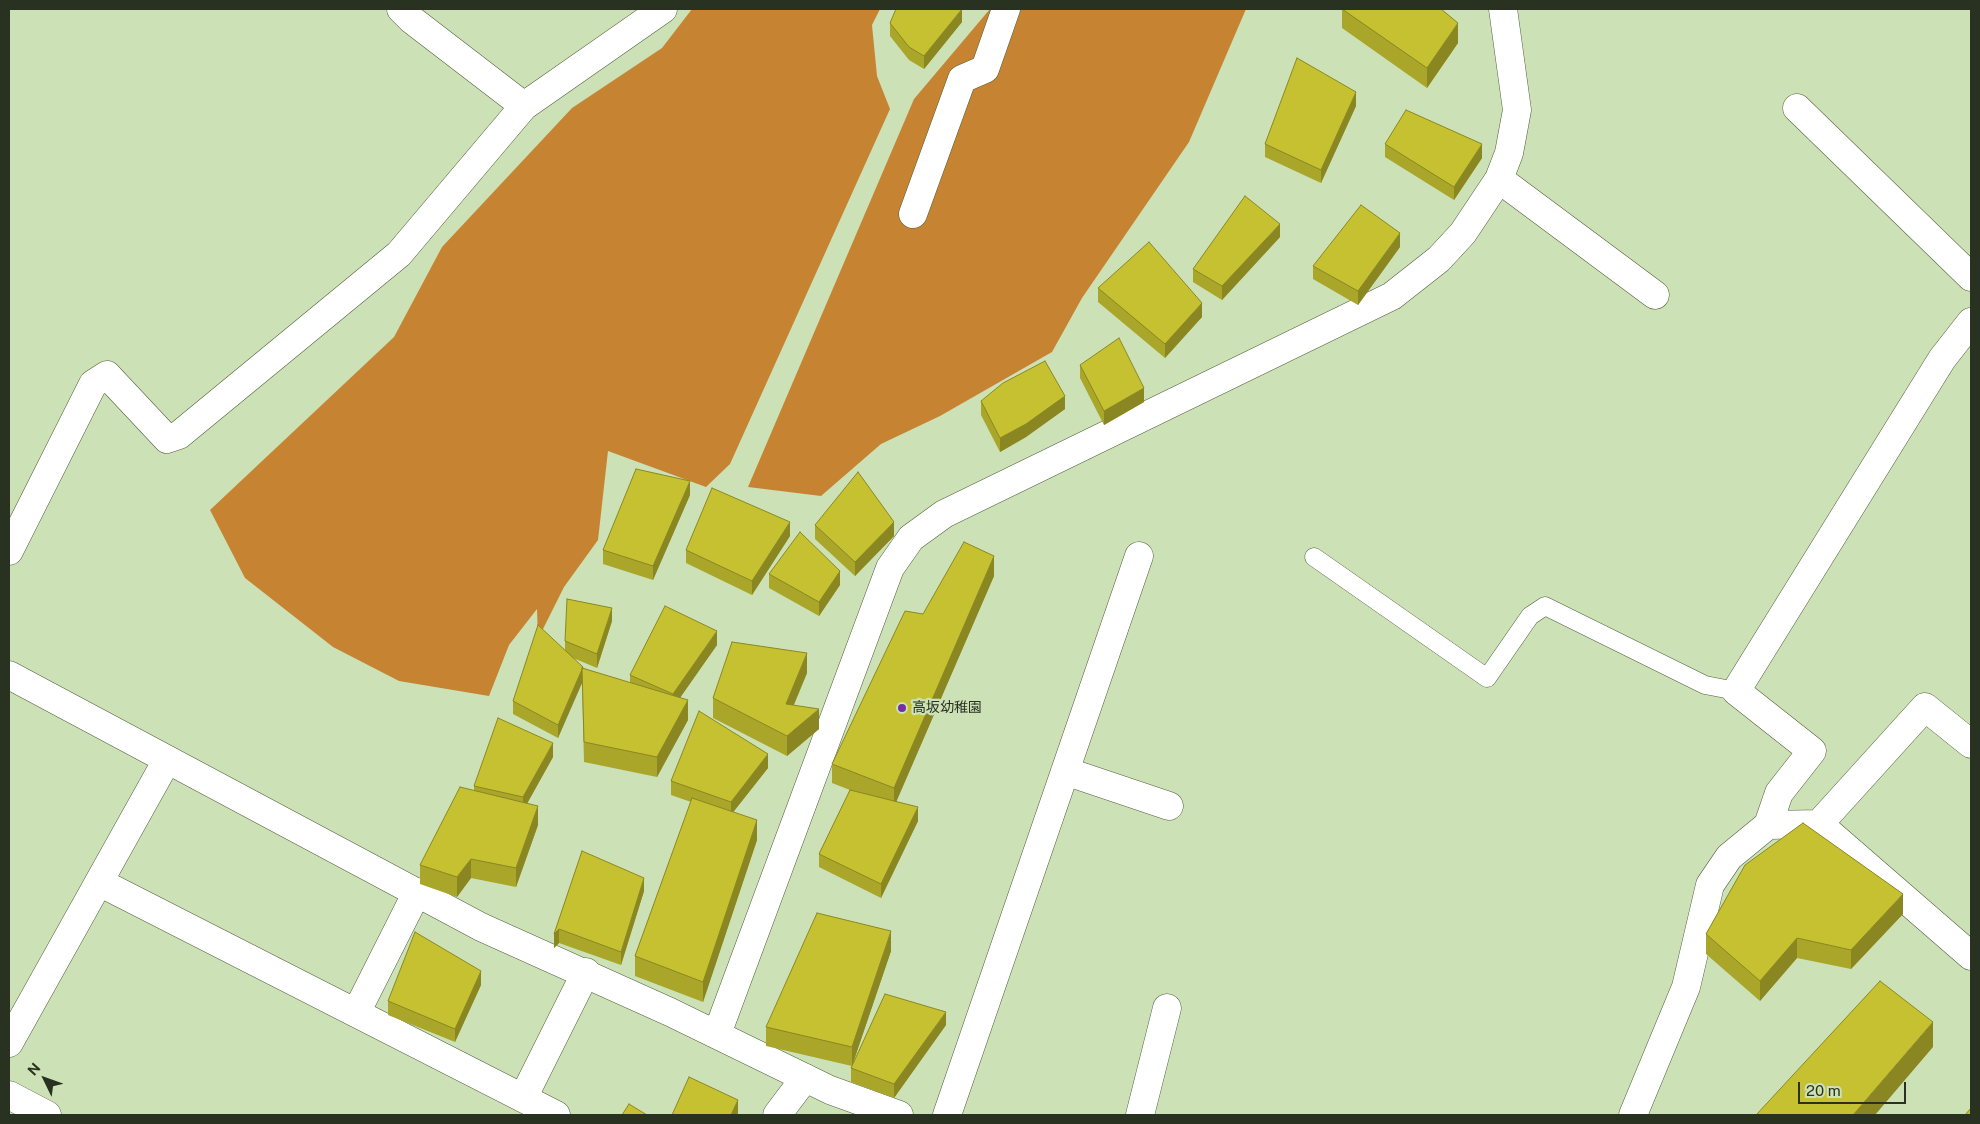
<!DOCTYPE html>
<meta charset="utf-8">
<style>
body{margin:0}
#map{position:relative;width:1980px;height:1124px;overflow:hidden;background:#cde1b6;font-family:"Public Sans",sans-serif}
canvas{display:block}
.frame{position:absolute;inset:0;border:10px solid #293120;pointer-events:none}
.north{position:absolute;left:20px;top:1054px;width:50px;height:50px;-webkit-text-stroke:4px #cde1b6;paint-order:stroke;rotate:312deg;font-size:14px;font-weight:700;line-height:20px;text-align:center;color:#293120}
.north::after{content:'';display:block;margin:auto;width:18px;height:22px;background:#293120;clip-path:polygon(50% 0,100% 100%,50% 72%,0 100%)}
.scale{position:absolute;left:1798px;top:1082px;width:108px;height:22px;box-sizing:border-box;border:2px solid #293120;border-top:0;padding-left:6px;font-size:15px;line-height:18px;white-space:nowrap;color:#293120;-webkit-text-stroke:4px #cde1b6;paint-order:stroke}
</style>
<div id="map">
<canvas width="1980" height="1124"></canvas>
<div class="frame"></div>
<div class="north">N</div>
<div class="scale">20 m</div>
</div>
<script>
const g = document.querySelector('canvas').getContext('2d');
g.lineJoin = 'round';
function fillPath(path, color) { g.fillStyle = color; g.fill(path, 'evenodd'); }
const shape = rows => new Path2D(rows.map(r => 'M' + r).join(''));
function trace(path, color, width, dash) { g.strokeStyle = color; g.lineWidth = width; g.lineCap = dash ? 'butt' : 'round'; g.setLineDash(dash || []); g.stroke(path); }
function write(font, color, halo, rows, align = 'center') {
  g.font = font + ' "Public Sans","Noto Sans JP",sans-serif'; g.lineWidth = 4.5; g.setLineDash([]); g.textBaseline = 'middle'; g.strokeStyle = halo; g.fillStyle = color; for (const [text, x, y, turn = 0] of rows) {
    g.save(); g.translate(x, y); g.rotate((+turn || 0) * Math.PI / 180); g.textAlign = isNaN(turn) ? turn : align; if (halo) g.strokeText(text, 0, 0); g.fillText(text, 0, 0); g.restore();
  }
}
const forest = shape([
 [692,9,880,9,872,25,877,76,890,109,730,464,706,487,608,451,598,540,564,587,538,639,537,609,509,645,489,696,399,681,333,647,245,578,210,510,394,337,442,247,572,108,662,48],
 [990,9,1246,9,1189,142,1082,298,1052,352,940,416,881,444,821,496,748,487,914,99]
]);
const service = shape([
 [1314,557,1487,678,1530,616,1545,606,1705,685,1736,691]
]);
const minor = shape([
 [401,9,412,20,524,106],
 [1797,108,1971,277],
 [1499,179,1655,295],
 [913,214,962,79,985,69,1006,9],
 [9,551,93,384,107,375,167,439,179,435,399,254,524,106,663,9],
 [1065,771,1169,806],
 [1819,824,1925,707,1971,744],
 [1768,825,1779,793,1812,751,1736,691,1942,359,1971,322],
 [99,882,556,1115],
 [356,1013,417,892],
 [9,1043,167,760],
 [9,1095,47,1115],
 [523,1098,586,972],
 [777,1115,805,1078],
 [947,1115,1139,556],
 [1140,1115,1167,1008],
 [1633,1115,1686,987,1710,885,1729,857,1768,825,1819,824,1971,956]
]);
const tertiary = shape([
 [9,675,481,927,670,1012,830,1090,899,1115],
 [717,1034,890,568,911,538,944,514,1392,296,1439,259,1463,233,1499,179,1509,153,1517,110,1503,9]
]);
const wall = shape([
 [1342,9,1458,43,1427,88,1342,28],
 [962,22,924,69,909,60,890,36,890,23],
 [1356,106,1321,183,1265,157,1265,144],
 [1385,144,1482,158,1454,200,1385,157],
 [1280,237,1222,300,1193,282,1193,269],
 [1400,247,1358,305,1313,279,1313,266],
 [1098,288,1202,317,1165,358,1098,302],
 [1080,365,1144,402,1104,425,1080,378],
 [981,401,1065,409,1026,437,1000,452,981,415],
 [690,495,653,580,603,564,603,550],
 [815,525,894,536,855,576,815,539],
 [790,536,752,595,686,563,686,550],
 [769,574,840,585,819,616,769,588],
 [994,576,896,802,918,821,881,898,819,867,819,854,850,790,832,783,832,764,923,614],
 [612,621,597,668,573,658,583,668,630,683,630,675,717,645,680,697,688,720,657,777,584,762,582,681,558,738,513,714,513,701,565,651,565,641],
 [807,673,794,705,819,729,787,756,713,718,713,698],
 [553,757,527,803,538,825,516,887,471,878,457,897,420,884,420,865,474,790,474,786],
 [768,768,733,812,757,840,703,1002,635,976,635,956,691,802,671,795,671,781],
 [582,851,644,891,621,965,559,943,554,948,554,934],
 [1903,914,1851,969,1797,958,1760,1001,1706,954,1706,934],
 [891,951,852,1066,766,1046,766,1027],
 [481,985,455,1042,388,1015,388,1001],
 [946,1025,894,1098,851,1082,851,1068]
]);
const shadedWall = shape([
 [962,9,962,22,924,69,924,56],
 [1458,23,1458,43,1427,88,1427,68],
 [1356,92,1356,106,1321,183,1321,170],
 [1482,144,1482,158,1454,200,1454,187],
 [1280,224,1280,237,1222,300,1222,286],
 [1400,233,1400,247,1358,305,1358,291],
 [1202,303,1202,317,1165,358,1165,344],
 [1144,388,1144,402,1104,425,1104,411],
 [1065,396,1065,409,1026,437,1000,452,1000,438],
 [690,481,690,495,653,580,653,566],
 [790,522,790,536,752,595,752,581],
 [894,522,894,536,855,576,855,562],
 [994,556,994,576,894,807,894,788],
 [840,571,840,585,819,616,819,602],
 [612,608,612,621,597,668,597,654],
 [717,631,717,645,673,708,673,694],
 [807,653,807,673,786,723,786,704],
 [583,667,583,681,558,738,558,725],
 [688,700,688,720,657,777,657,757],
 [819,709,819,729,787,756,787,736],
 [553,743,553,757,523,811,523,797],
 [768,754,768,768,731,815,731,802],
 [538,806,538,825,516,887,516,868],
 [918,807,918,821,881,898,881,884],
 [757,820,757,840,703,1002,703,982],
 [471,859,471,878,457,897,457,877],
 [644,878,644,891,621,965,621,952],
 [1903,894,1903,914,1851,969,1851,950],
 [559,929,559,943,554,948,554,934],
 [891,931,891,951,852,1066,852,1047],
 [1797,938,1797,958,1760,1001,1760,981],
 [481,971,481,985,455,1042,455,1029],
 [946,1012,946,1025,894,1098,894,1084],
 [1933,1022,1933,1047,1875,1115,1853,1115],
 [738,1100,738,1113,737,1115,731,1115]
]);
const building = shape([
 [896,9,962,9,924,56,909,47,890,23,896,9],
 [1342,9,1441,9,1458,23,1427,68,1342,9],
 [1297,58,1356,92,1321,170,1265,144,1297,58],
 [1406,110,1482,144,1454,187,1385,144,1406,110],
 [1245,196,1280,224,1222,286,1193,269,1245,196],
 [1361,205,1400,233,1358,291,1313,266,1361,205],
 [1149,242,1202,303,1165,344,1098,288,1149,242],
 [1119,338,1144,388,1104,411,1080,365,1119,338],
 [1045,361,1065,396,1026,424,1000,438,981,401,1003,383,1045,361],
 [636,469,690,481,653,566,603,550,636,469],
 [858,472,894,522,855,562,815,525,858,472],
 [712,488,790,522,752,581,686,550,712,488],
 [800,532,840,571,819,602,769,574,800,532],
 [964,542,994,556,894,788,832,764,905,611,923,614,964,542],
 [567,599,612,608,597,654,565,641,567,599],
 [665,606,717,631,673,694,630,675,665,606],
 [538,625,583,667,558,725,513,701,538,625],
 [732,642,807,653,786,704,819,709,787,736,713,698,732,642],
 [582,668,688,700,657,757,584,742,582,668],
 [699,711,768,754,731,802,671,781,699,711],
 [498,718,553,743,523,797,474,786,498,718],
 [460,787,538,806,516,868,471,859,457,877,420,865,460,787],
 [850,790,918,807,881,884,819,854,850,790],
 [692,798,757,820,703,982,635,956,692,798],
 [1803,823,1903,894,1851,950,1797,938,1760,981,1706,934,1745,865,1803,823],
 [582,851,644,878,621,952,559,929,554,934,582,851],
 [817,913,891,931,852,1047,766,1027,817,913],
 [415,932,481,971,455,1029,388,1001,415,932],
 [1880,981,1933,1022,1853,1115,1756,1115,1880,981],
 [885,994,946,1012,894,1084,851,1068,885,994],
 [689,1077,738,1100,731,1115,672,1115,689,1077],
 [629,1104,647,1115,622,1115,629,1104],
 [1971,1108,1971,1115,1965,1115,1971,1108]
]);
const markers = [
 [902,708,5,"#732fa3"]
];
const poiNames = [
 ["高坂幼稚園",912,708]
];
fillPath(forest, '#c68433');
trace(service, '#50603b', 19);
trace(minor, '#50603b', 29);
trace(tertiary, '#50603b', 29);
trace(service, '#fff', 18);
trace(minor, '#fff', 28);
trace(tertiary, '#fff', 28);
fillPath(wall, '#a9a62a');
fillPath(shadedWall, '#8a8722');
fillPath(building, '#c5c131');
trace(building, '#8a8722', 1);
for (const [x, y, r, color] of markers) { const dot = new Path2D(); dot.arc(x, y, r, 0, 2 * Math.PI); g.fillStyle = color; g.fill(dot); trace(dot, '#cde1b6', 2); }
write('14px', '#293120', '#cde1b6', poiNames, 'left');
</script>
